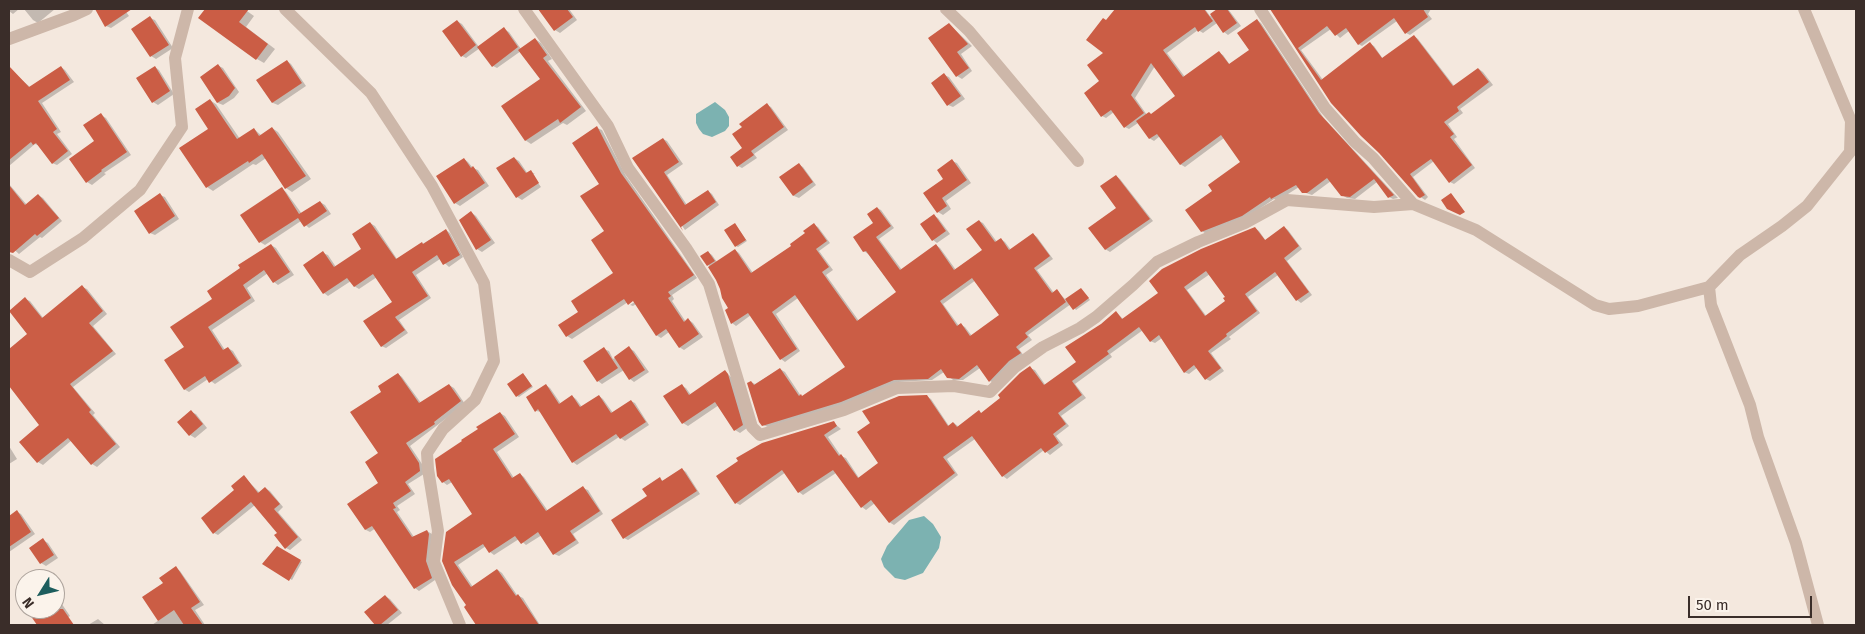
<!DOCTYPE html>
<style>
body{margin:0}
#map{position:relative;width:1865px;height:634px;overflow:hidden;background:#f4e8de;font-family:"Fira Sans",sans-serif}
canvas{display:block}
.frame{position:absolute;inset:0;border:10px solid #3a2d29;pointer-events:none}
.north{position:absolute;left:15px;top:569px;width:50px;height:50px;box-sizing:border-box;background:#fbf3eb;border:1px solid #aea49d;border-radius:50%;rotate:234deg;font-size:14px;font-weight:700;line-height:20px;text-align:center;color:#3a2d29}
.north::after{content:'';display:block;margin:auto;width:18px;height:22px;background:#1d5d5d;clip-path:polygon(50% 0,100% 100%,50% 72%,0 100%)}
.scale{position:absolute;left:1688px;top:596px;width:124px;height:22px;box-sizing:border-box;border:2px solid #3a2d29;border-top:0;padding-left:6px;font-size:15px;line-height:18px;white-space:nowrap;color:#3a2d29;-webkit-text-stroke:4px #fbf3eb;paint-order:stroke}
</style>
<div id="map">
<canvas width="1865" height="634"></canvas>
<div class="frame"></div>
<div class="north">N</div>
<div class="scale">50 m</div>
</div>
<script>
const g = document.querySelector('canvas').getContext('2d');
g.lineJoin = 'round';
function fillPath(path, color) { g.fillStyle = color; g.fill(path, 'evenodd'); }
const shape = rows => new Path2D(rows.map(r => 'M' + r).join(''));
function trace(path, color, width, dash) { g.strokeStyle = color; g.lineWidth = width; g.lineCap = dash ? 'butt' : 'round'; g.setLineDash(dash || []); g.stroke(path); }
const water = shape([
 [715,102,725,110,729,117,729,126,725,131,712,137,703,134,699,129,696,123,696,114],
 [924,516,933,524,941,537,939,548,923,573,905,580,895,578,884,567,881,559,887,546,909,520]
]);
const shadow = shape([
 [9,9,19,9,13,14,9,11],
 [24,9,55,9,38,23,33,20],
 [99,9,124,9,129,16,111,28,106,26,97,10],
 [206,9,244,9,254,16,246,27,275,49,264,63,257,59,200,17],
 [539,9,569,9,577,20,560,33,555,30],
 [1116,9,1162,9,1167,15,1175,9,1205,9,1210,16,1220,9,1228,9,1241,26,1228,35,1224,32,1217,23,1203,33,1198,30,1167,53,1185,77,1219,53,1223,55,1230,65,1251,50,1257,20,1261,23,1323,117,1398,198,1393,199,1389,197,1377,182,1355,199,1347,198,1342,195,1331,181,1312,195,1303,192,1299,187,1277,201,1274,199,1246,218,1206,234,1202,231,1214,191,1242,162,1224,138,1185,167,1180,164,1160,136,1154,141,1149,138,1138,123,1129,129,1125,127,1114,112,1106,118,1102,116,1101,82,1107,21],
 [1155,66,1177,97,1152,115,1147,115,1135,98],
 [1271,9,1356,9,1362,18,1375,9,1431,9,1428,14,1432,19,1410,35,1406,33,1397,21,1362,46,1358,44,1349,31,1340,38,1331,29,1301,50,1323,80,1370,44,1374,46,1383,59,1414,36,1418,39,1455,87,1479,69,1483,72,1493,85,1460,109,1463,113,1448,124,1457,137,1454,139,1475,168,1454,184,1450,182,1434,161,1413,177,1428,197,1425,200,1419,196,1380,152,1332,102],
 [150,18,155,20,173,48,156,59,151,56,133,29],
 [457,21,462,24,479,47,504,29,509,32,521,49,535,39,541,43,552,59,548,61,586,111,567,125,563,123,531,144,525,140,542,80,521,51,497,68,493,66,480,48,466,58,462,56],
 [949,24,972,46,961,54,972,71,962,79,957,76,930,38],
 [287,61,291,64,306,86,278,105,273,103,258,80],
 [219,66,223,68,239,92,234,98,223,105,218,103,201,77],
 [61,67,65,70,74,82,42,103,61,132,57,134,72,154,57,165,52,163,40,146,35,144,9,166,9,80,15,74,30,87],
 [155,67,159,70,174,94,158,105,153,102],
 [944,75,949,77,965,99,953,107,948,105],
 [211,101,216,104,240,139,254,129,262,136,272,128,278,132,311,179,292,192,286,188,266,158,256,165,253,164,213,191,207,187],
 [767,105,771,107,788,130,754,154,757,158,742,168,738,166,744,148],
 [101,115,106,118,131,155,104,173,106,174,92,185,87,182],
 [597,128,602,130,626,176,697,278,672,295,674,299,672,301,686,322,689,320,693,323,703,337,684,350,679,347,669,332,661,338,656,335,636,304,633,306,630,305,639,299,628,302,572,339,567,336,580,313,615,274,606,232],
 [663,139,667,141,683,164,667,175,687,205,708,191,712,194,719,205,685,230,634,158],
 [514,158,519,161,528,174,531,172,535,174,532,174,541,187,522,200,517,197],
 [464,159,468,162,473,168,478,170,489,186,460,206,455,203],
 [952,161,957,163,971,183,946,201,951,209,943,215,938,212,924,194,945,179],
 [799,165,803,167,816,185,799,198,794,196,781,177],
 [1116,176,1120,179,1153,221,1110,252,1105,249,1118,208],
 [9,184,27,205,38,195,43,198,62,221,42,238,40,237,19,254,9,245],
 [282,189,286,192,302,214,320,202,325,205,331,214,309,228,301,221,265,245,260,242],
 [160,195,165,197,179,219,155,235,150,233],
 [877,208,881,210,894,228,879,239,902,270,936,245,940,248,956,270,983,250,979,221,983,223,997,242,1001,239,1005,242,1011,250,1033,234,1037,237,1053,259,1037,270,1054,293,1057,291,1066,300,1081,289,1090,300,1076,310,1071,304,1028,335,1032,340,1019,349,1024,356,994,383,990,381,980,368,963,380,953,380,944,372,932,380,899,382,846,404,768,427,763,425,751,382,755,384,780,369,785,372,801,396,803,397,847,367,798,298,776,314,800,351,785,362,781,359,751,315,736,326,732,323,730,308,711,267,708,265,708,252,712,255,717,262,735,250,739,253,753,273,793,246,814,225,818,227,830,243,819,251,833,270,826,275,859,321,898,293,868,254,864,251,875,223],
 [976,280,1001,315,972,336,965,327,961,325,959,326,943,304],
 [472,213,476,216,495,243,482,252,477,249],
 [934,216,938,218,950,234,937,243,933,240],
 [370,223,375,226,397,259,446,230,450,233,463,257,449,267,440,259,416,275,431,298,399,320,408,333,386,348,381,346,394,302,377,277,359,289,354,286,351,281,328,296,324,293,323,253,328,255,336,267,363,249],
 [735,224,747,241,738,247,736,246],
 [1284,227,1288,230,1302,249,1287,261,1312,295,1301,303,1297,300,1278,275,1248,297,1260,313,1229,337,1231,339,1211,353,1224,371,1210,381,1206,379,1198,367,1189,374,1184,372,1162,338,1155,343,1150,341,1143,330,1110,354,1112,357,1075,384,1086,398,1061,416,1069,426,1056,436,1063,445,1050,455,1044,450,1007,479,1003,476,975,439,947,459,958,475,894,525,889,522,875,503,866,510,862,507,836,473,803,495,799,492,786,472,740,505,736,503,834,423,841,429,828,437,841,456,846,458,859,478,879,463,926,396,931,399,949,426,954,423,959,427,982,413,1002,398,1030,368,1035,370,1046,386,1077,362,1101,325,1116,312,1124,320,1255,228,1259,231,1266,241],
 [1210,274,1227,297,1227,302,1207,317,1187,290],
 [271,245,276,248,294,275,278,285,274,282,268,273,247,288,255,301,212,330,225,350,228,348,233,351,242,366,215,384,208,379,189,392,184,389,185,347,214,300],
 [82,287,87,289,107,314,93,326,116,354,73,387,95,413,93,415,120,447,97,467,92,464,72,440,43,465,38,462,21,442,41,425,9,385,9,355,29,334,25,299,30,301,44,319],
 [629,348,634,351,649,372,634,382,630,379,624,370,602,384,598,381,604,349,609,351,613,359],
 [725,371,732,378,747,428,740,433,735,430,719,405,688,426,683,423,682,386,686,388,691,395],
 [398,374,402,377,421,403,449,385,454,388,465,404,410,446,424,467,424,474,408,484,415,494,397,506,400,510,397,512,414,537,427,531,432,534,435,580,419,591,415,588,376,528,370,532,366,530,349,504,380,483,380,453,383,392],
 [525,376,533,387,519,397,517,396],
 [546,385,550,388,561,404,572,396,576,399,582,407,599,396,603,399,613,413,631,401,635,403,649,425,625,441,619,437,577,465,573,462,542,412,536,411],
 [191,412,196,414,207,428,195,438,190,435],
 [500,413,505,416,519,437,497,452,514,478,520,474,524,477,548,511,583,488,588,490,603,514,573,534,579,543,559,556,554,554,542,535,526,545,519,539,494,555,490,552,486,546,458,565,473,587,498,570,502,573,517,595,523,598,540,625,474,625,476,624,468,606,444,561,474,515,452,482,447,485,443,482,463,442],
 [9,446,17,459,9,464],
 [682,469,686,472,700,494,628,540,624,538,660,479,663,481],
 [244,477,260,493,265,488,270,491,283,507,278,512,302,540,290,550,286,548,278,533,255,505,218,535,214,533],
 [17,512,21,514,35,534,9,552,9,517],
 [43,540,48,543,58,558,46,566,41,563],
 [277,548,302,562,292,580,264,564],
 [176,568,180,571,204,605,195,610,205,625,152,625,159,620,164,583],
 [55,594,70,616,57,625,39,625,28,609,55,609],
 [385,596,390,599,402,613,387,625,377,625,366,612],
 [98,619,105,625,88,625]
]);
const building = shape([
 [95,9,132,9,105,27],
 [205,9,249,9,239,22,268,44,256,60,198,18],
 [538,9,567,9,573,17,554,31],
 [1115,9,1204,9,1213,21,1198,32,1195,27,1163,50,1183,77,1219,51,1229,64,1249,50,1237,33,1257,19,1319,113,1394,195,1388,198,1374,179,1350,197,1341,196,1327,178,1307,193,1302,193,1296,185,1271,199,1270,197,1242,216,1201,232,1185,210,1212,191,1208,185,1240,162,1221,135,1180,165,1157,134,1149,139,1136,121,1149,112,1151,114,1175,96,1151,63,1131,95,1144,113,1124,128,1111,110,1101,117,1084,93,1099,81,1087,65,1103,53,1086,40,1103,18,1106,20],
 [1217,9,1227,9,1237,23,1223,33,1210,14],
 [1270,9,1423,9,1428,17,1405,34,1394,18,1358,45,1346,28,1335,36,1327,26,1298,48,1321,80,1370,42,1382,58,1414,35,1453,86,1478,68,1489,82,1457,107,1459,111,1444,122,1454,134,1450,137,1472,165,1449,183,1431,159,1410,174,1425,195,1420,198,1418,197,1379,153,1361,136,1331,103],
 [150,16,169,45,150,57,131,29],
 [457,20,476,45,461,57,442,31],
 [949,23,968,44,957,52,969,68,956,77,928,38],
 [504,27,518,47,492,67,477,47],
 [535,38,547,55,543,58,581,107,560,123,558,119,525,141,501,106,540,79,518,50],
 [287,60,302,83,272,103,256,80],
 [218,64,235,88,229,96,217,103,200,77],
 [9,66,29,87,61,66,70,80,38,101,57,129,53,132,68,151,52,164,36,143,33,145,31,142,9,160],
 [155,66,170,91,152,103,136,78],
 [944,73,961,96,947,106,931,83],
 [210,99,237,139,254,128,259,136,272,127,306,176,285,189,262,154,249,163,248,161,206,188,179,148,208,129,195,109],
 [767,103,784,127,751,151,754,155,737,167,730,157,742,148,732,134,742,127,739,124],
 [101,113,127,152,101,170,102,171,86,183,69,159,94,141,83,125],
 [597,126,621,173,694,275,668,292,671,296,668,298,684,322,688,318,699,334,679,348,666,329,656,336,633,301,628,305,624,299,566,337,558,325,578,312,571,301,613,273,591,240,604,231,580,196,599,184,572,143],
 [663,138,679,162,664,172,685,205,708,190,716,202,681,227,683,231,632,158],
 [514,157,526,173,531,170,539,183,516,198,496,168],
 [464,158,471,168,473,166,485,183,454,204,436,176],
 [952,159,967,180,942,198,947,206,937,213,923,193,943,179,937,170],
 [799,163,813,182,793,196,779,177],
 [1116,175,1150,219,1105,250,1088,228,1116,208,1100,186],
 [9,185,25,205,38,194,59,218,37,236,35,234,13,253,9,252],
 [282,187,299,214,320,201,327,211,304,227,298,218,259,243,240,215],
 [160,193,175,216,149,234,134,211],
 [1451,193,1465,212,1460,215,1447,209,1441,200],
 [877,207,891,226,876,237,900,270,936,244,954,270,982,250,966,229,979,220,995,242,1001,238,1009,250,1033,233,1050,256,1034,268,1052,293,1057,289,1066,302,1025,333,1028,337,1016,347,1021,353,1009,361,989,382,977,365,959,379,947,378,941,369,928,379,894,380,841,402,762,426,759,422,747,383,751,381,754,385,780,368,799,396,801,394,802,396,845,367,795,295,772,312,797,349,780,360,748,313,731,324,725,310,728,308,722,298,720,289,716,280,708,267,735,249,751,273,791,246,790,244,805,233,803,231,814,223,827,241,816,249,829,267,822,272,857,321,896,292,866,251,863,252,853,237,873,223,867,214],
 [972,278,999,315,970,336,961,323,957,326,940,301],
 [471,211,491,240,476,250,459,220],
 [934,214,946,231,932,241,920,224],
 [370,222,396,259,422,242,423,244,446,229,460,255,443,265,437,255,412,272,428,296,395,317,405,330,381,347,363,321,392,302,373,274,354,287,347,278,323,294,303,265,323,251,334,267,361,249,352,234],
 [735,223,746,240,735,247,724,230],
 [1284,226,1299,246,1284,258,1309,292,1296,301,1275,272,1245,294,1257,311,1226,334,1227,336,1208,351,1221,368,1205,380,1194,365,1184,373,1159,335,1150,342,1139,327,1107,351,1109,354,1072,381,1082,395,1058,413,1066,424,1053,434,1059,443,1045,453,1041,448,1002,477,972,436,943,457,955,473,889,523,871,500,861,508,833,470,798,493,782,470,735,504,716,476,738,461,736,458,762,443,834,421,837,426,824,435,839,456,841,454,858,478,878,463,857,432,870,423,862,411,899,396,927,395,948,426,953,422,957,427,979,410,981,413,1000,398,998,395,1020,373,1030,366,1044,385,1076,362,1065,347,1101,324,1116,311,1122,319,1158,293,1149,281,1162,269,1201,249,1255,227,1265,240],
 [1206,271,1225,297,1223,298,1225,301,1205,316,1184,287],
 [271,244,290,272,273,283,264,270,243,285,251,298,208,327,223,350,228,347,239,363,209,383,205,376,184,390,164,360,184,347,170,327,212,299,207,291,240,268,238,265],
 [708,251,715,261,707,266,700,256],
 [82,285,103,311,89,323,113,351,70,384,91,410,89,412,116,444,91,465,68,438,37,463,19,442,39,425,9,386,9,349,27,334,9,311,25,297,42,318],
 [1081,288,1089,298,1073,310,1065,299],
 [629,346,645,370,629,380,614,357],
 [604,347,618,368,597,382,583,361],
 [725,370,728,374,743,425,734,431,715,402,682,424,663,396,682,384,689,395],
 [398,373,419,403,449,384,461,401,434,422,435,424,406,443,419,463,420,471,405,482,411,491,393,503,396,508,393,509,412,537,427,530,429,534,426,561,432,578,414,589,372,526,365,530,347,504,378,483,365,462,378,453,350,412,381,392,378,386],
 [523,373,532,386,516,397,507,384],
 [546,384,559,404,572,395,580,407,599,395,611,413,631,400,646,422,620,439,616,434,572,463,538,409,535,412,526,397],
 [191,410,203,424,189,436,177,422],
 [500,412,515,434,493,449,512,478,520,473,546,511,583,486,600,511,570,531,576,540,553,555,538,532,521,544,515,536,489,553,483,544,454,562,471,587,497,569,516,596,518,594,539,625,476,625,464,607,466,605,452,585,442,561,446,532,472,514,449,479,442,483,437,476,435,459,462,441,461,440,478,429,476,427],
 [682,468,697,491,623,539,611,520,647,496,642,489,660,477,662,481],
 [244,475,258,493,265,487,280,504,274,509,298,537,285,549,274,535,277,533,251,502,213,534,201,518,234,490,231,486],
 [17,510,31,532,9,547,9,516],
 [43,538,54,555,40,564,29,548],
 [277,546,301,560,289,581,262,564],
 [176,566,200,602,191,608,203,625,184,625,174,610,158,621,142,597,163,583,159,578],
 [385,595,398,610,380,625,375,625,364,612],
 [26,609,63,609,74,625,37,625]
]);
const minor = shape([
 [285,9,371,93,432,186,484,283,494,361,475,400,443,429,427,453,428,469,438,531,434,562,460,625],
 [524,9,608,126,628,168,686,248,709,284,752,427,760,435,844,410,897,388,954,386,990,392,1015,367,1043,347,1080,328,1096,317,1133,285,1157,262,1198,242,1245,223,1287,200,1374,207,1413,204],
 [946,9,969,31,1078,161],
 [1260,9,1325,108,1355,142,1373,158,1413,204,1476,230,1595,305,1609,309,1638,306,1709,287],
 [1804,9,1851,121,1850,152,1807,206,1782,226,1740,255,1709,287,1711,305,1750,405,1758,437,1796,543,1818,625],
 [9,39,74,15,87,9],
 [9,260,30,272,83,238,140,190,182,127,175,58,188,9]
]);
fillPath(water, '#7cb2b1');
fillPath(shadow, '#0003');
fillPath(building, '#cb5d45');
trace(minor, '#cdb7a9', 12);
</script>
